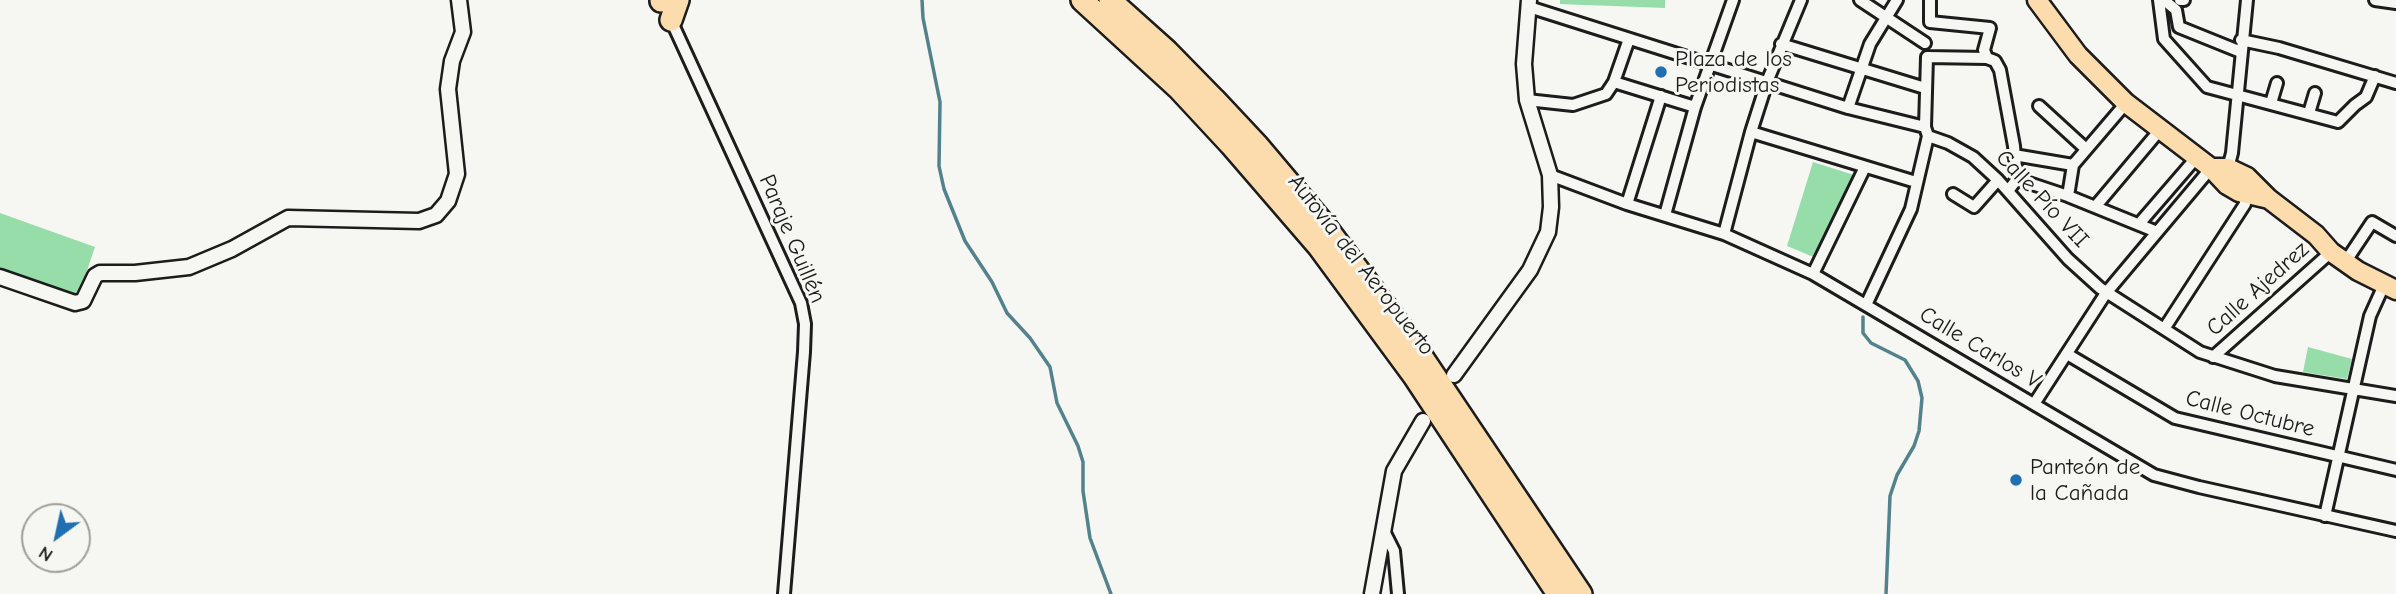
<!DOCTYPE html>
<meta charset="utf-8">
<style>
body{margin:0}
#map{position:relative;width:2396px;height:594px;overflow:hidden;background:#f6f6f2;font-family:"Comic Neue",sans-serif}
canvas{display:block}
.north{position:absolute;left:21px;top:503px;width:70px;height:70px;box-sizing:border-box;background:#f6f6f2;border:2px solid #9f9f9c;border-radius:50%;rotate:213deg;font-size:19px;font-weight:700;line-height:28px;text-align:center;color:#1c1c1c}
.north::after{content:'';display:block;margin:auto;width:24px;height:32px;background:#1f6fb2;clip-path:polygon(50% 0,100% 100%,50% 72%,0 100%)}
</style>
<div id="map">
<canvas width="2396" height="594"></canvas>
<div class="north">N</div>
</div>
<script>
const g = document.querySelector('canvas').getContext('2d');
g.lineJoin = 'round';
function fillPath(path, color) { g.fillStyle = color; g.fill(path, 'evenodd'); }
const shape = rows => new Path2D(rows.map(r => 'M' + r).join(''));
function trace(path, color, width, dash) { g.strokeStyle = color; g.lineWidth = width; g.lineCap = dash ? 'butt' : 'round'; g.setLineDash(dash || []); g.stroke(path); }
function write(font, color, halo, rows, align = 'center') {
  g.font = font + ' "Comic Neue",sans-serif'; g.lineWidth = 6; g.setLineDash([]); g.textBaseline = 'middle'; g.strokeStyle = halo; g.fillStyle = color; for (const [text, x, y, turn = 0] of rows) {
    g.save(); g.translate(x, y); g.rotate((+turn || 0) * Math.PI / 180); g.textAlign = isNaN(turn) ? turn : align; if (halo) g.strokeText(text, 0, 0); g.fillText(text, 0, 0); g.restore();
  }
}
const green = shape([
 [1560,0,1665,0,1665,8,1560,4],
 [1813,162,1857,176,1816,258,1787,246],
 [0,213,95,247,78,297,0,270],
 [2308,347,2352,359,2347,379,2303,372]
]);
const stream = shape([
 [922,0,923,18,940,102,939,166,944,189,965,241,992,282,1007,313,1030,338,1050,367,1057,403,1078,446,1083,462,1083,491,1090,538,1111,594],
 [1863,317,1863,333,1871,343,1905,360,1918,381,1922,398,1919,431,1914,446,1897,475,1890,496,1886,594]
]);
const minor = shape([
 [1860,0,1925,43],
 [1930,0,1930,22,1990,28,1984,50,1987,58],
 [2159,0,2164,39,2207,87,2338,122,2355,105,2366,97,2375,76],
 [2164,0,2176,10,2179,27,2241,52],
 [2180,0,2184,0],
 [2375,0,2396,3],
 [1529,7,1848,108,1925,127,1928,136,1948,143,1973,157,1998,180,2068,259,2100,288,2200,352,2275,376,2396,396],
 [670,18,801,303,805,324,804,352,784,594],
 [2241,40,2279,48,2396,83],
 [1781,44,1925,88],
 [1614,82,1695,107],
 [1527,100,1573,105,1606,94,1614,82,1629,39],
 [2271,103,2277,83],
 [2039,106,2086,149],
 [1848,108,1870,44,1897,0],
 [2309,113,2315,93],
 [1925,127,1927,57,1987,58,1995,61,2000,70,2014,146,2017,179,2008,191],
 [1751,132,1916,182],
 [2014,155,2073,165],
 [2228,168,2232,153,2247,0],
 [1550,175,1627,204,1724,234,1813,274,2154,475,2199,487,2396,531],
 [2017,179,2068,196,2157,232],
 [1953,194,1974,207,1998,180],
 [2068,196,2073,165,2126,103],
 [1627,204,1661,96],
 [2095,207,2159,131],
 [1665,215,1695,107,1733,0],
 [2139,224,2196,158],
 [1724,234,1751,132,1767,82,1801,0],
 [2350,255,2372,222,2396,236],
 [1813,274,1865,167],
 [1866,305,1911,209,1928,136],
 [2164,329,2245,204,2245,194],
 [2067,354,2175,418,2396,470],
 [2213,357,2331,252],
 [2034,404,2106,293,2211,168],
 [2325,516,2370,316,2384,285],
 [1384,531,1394,551,1398,594]
]);
const tertiary = shape([
 [0,277,75,303,83,301,95,276,100,273,135,273,189,267,232,249,288,218,419,221,436,215,448,201,457,174,448,89,452,61,463,32,459,0],
 [1454,375,1530,270,1548,232,1551,207,1550,175,1527,100,1524,64,1529,0],
 [1372,594,1394,471,1423,421]
]);
const primary = shape([
 [2037,0,2078,55,2126,103,2211,168,2227,185,2239,192,2269,199],
 [2211,168,2228,168,2247,177,2269,199,2316,235,2331,252,2358,271,2396,290]
]);
const motorway = shape([
 [1082,0,1179,89,1231,145,1319,247,1414,376,1558,594],
 [1110,0,1167,51,1214,99,1258,146,1323,223,1410,339,1581,594],
 [661,1,662,0],
 [671,20,678,0]
]);
const markers = [
 [1661,72,7,"#1f6fb2"],
 [2016,480,7,"#1f6fb2"]
];
const poiNames = [
 ["Plaza de los",1675,59],
 ["Periodistas",1675,85],
 ["Panteón de",2030,467],
 ["la Cañada",2030,493]
];
const streetNames = [
 ["Calle Pío VII",2042,199,47],
 ["Paraje Guillén",792,239,67],
 ["Autovía del Aeropuerto",1361,265,52],
 ["Calle Ajedrez",2258,289,-42],
 ["Calle Carlos V",1980,348,31],
 ["Calle Octubre",2250,414,14]
];
fillPath(green, '#96ddaa');
trace(stream, '#53828c', 3.5);
trace(minor, '#1c1c1c', 16);
trace(tertiary, '#1c1c1c', 19);
trace(primary, '#1c1c1c', 23);
trace(motorway, '#1c1c1c', 26);
trace(minor, '#f6f6f2', 10);
trace(tertiary, '#f6f6f2', 14);
trace(primary, '#fcdcac', 18);
trace(motorway, '#fcdcac', 21);
for (const [x, y, r, color] of markers) { const dot = new Path2D(); dot.arc(x, y, r, 0, 2 * Math.PI); g.fillStyle = color; g.fill(dot); trace(dot, '#f6f6f2', 2.5); }
write('23px', '#1c1c1c', '#f6f6f2', poiNames, 'left');
write('23px', '#1c1c1c', '#f6f6f2', streetNames);
</script>
